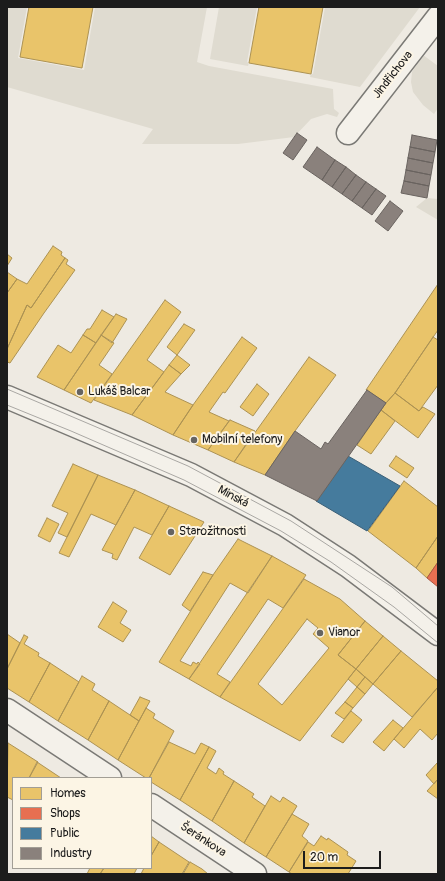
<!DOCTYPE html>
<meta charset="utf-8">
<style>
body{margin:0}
#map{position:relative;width:445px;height:881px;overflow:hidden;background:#eeeae2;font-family:Pangolin,sans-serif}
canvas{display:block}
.frame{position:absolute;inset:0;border:8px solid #1c1c1c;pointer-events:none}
.legend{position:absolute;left:12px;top:777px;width:140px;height:92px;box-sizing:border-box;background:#fcf5e5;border:1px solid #a29e95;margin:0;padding:5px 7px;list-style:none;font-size:12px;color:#1c1c1c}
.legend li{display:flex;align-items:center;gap:8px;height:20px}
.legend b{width:20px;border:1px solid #a29e95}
.scale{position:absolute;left:303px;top:851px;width:78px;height:18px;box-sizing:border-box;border:2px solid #1c1c1c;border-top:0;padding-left:5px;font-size:12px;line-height:14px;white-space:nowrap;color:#1c1c1c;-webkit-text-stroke:3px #fcf5e5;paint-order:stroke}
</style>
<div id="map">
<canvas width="445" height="881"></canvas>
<div class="frame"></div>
<ul class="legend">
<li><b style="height:11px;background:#e9c46a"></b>Homes</li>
<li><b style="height:11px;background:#e76f51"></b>Shops</li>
<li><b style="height:11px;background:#457b9d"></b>Public</li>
<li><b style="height:11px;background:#8a817c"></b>Industry</li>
</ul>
<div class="scale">20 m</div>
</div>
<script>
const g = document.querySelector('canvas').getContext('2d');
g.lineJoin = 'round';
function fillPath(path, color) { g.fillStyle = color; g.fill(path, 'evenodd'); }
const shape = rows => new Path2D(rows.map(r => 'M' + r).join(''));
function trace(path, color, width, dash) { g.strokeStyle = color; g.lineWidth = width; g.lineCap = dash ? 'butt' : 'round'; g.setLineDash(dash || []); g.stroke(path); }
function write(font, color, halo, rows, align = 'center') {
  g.font = font + ' Pangolin,sans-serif'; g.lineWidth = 4; g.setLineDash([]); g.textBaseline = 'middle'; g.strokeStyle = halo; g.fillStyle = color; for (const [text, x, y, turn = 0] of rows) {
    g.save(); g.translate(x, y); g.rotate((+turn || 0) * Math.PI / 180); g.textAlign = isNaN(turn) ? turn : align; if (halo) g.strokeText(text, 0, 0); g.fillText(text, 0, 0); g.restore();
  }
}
const green = shape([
 [7,7,27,7,18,58,84,70,95,7,207,7,197,62,209,66,333,89,334,109,339,113,337,117,327,114,311,119,294,137,238,144,142,144,153,129,7,87],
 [219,7,257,7,247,62,249,63,248,66,210,59],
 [325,7,420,7,360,87,310,77,311,74,313,74],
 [423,55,438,66,438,108,434,114,423,105,413,92,411,82,412,72],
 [427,198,438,199,438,220,416,207]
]);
const homes = shape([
 [29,7,93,7,82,68,20,57,29,7],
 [259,7,323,7,311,74,249,63,259,7],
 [53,246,62,252,61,255,65,258,31,308,27,305,7,349,7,293,17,279,27,284,53,246],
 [7,254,12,258,7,266,7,254],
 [65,258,68,260,66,264,75,270,44,313,10,363,7,362,7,349,27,305,31,308,65,258],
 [7,272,17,279,7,293,7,272],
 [438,284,438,330,395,393,386,403,366,390,438,284],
 [165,300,181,312,147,360,164,372,132,415,94,400,165,300],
 [102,310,114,317,96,343,83,335,87,329,90,329,102,310],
 [116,314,127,319,112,343,101,335,116,314],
 [184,324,195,330,177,355,167,347,184,324],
 [83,335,96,343,64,390,37,377,58,345,71,353,83,335],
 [101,335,114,343,99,365,112,374,91,403,64,390,101,335],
 [242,337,257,348,225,393,223,392,209,412,229,421,208,450,173,435,193,405,242,337],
 [433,337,438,340,438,385,419,411,395,393,433,337],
 [177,355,190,365,181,374,169,365,177,355],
 [309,357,336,375,295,431,265,475,234,462,309,357],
 [169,365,181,374,165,392,193,405,173,435,132,415,169,365],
 [257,384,269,394,253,416,240,407,257,384],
 [395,393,419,411,423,407,435,414,418,438,381,410,386,403,395,393],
 [381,410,395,421,371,454,357,445,381,410],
 [230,420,255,431,234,462,208,450,230,420],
 [396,456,414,468,407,478,389,466,396,456],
 [73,464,98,475,67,537,58,533,68,513,52,506,73,464],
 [98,475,135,490,116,525,91,514,69,557,59,553,98,475],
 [404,481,438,507,438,536,416,568,368,531,404,481],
 [135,490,169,506,152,535,134,527,117,560,112,558,113,554,102,550,135,490],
 [169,506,204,522,170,575,139,558,169,506],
 [47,518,59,524,50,542,38,536,47,518],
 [438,536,438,562,427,578,416,568,438,536],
 [238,539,272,556,248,593,230,583,180,661,191,666,193,662,197,664,198,662,200,664,189,679,159,662,213,575,238,539],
 [272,556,306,575,283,608,268,599,217,674,230,682,220,697,189,679,272,556],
 [203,572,213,575,190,611,182,605,203,572],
 [304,579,340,599,365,621,338,655,356,669,300,741,220,697,304,579],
 [307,619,318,628,313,634,329,648,282,705,258,684,307,619],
 [113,602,127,611,120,623,131,630,123,642,98,627,113,602],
 [365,621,383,636,356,669,338,655,365,621],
 [7,634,20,643,7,669,7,634],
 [24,635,28,637,24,644,39,653,38,656,50,663,29,702,7,688,7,669,24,635],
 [383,636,401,651,373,684,356,669,383,636],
 [401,651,438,681,438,687,412,717,373,684,401,651],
 [50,663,79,682,58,721,29,702,50,663],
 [356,669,365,677,357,687,348,679,356,669],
 [82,676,95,684,92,690,109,701,88,740,58,721,82,676],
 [365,677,373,684,365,694,357,687,365,677],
 [357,687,365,694,353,708,345,702,357,687],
 [438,687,438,733,432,740,420,729,404,748,394,739,438,687],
 [140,697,150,701,139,721,130,715,140,697],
 [109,701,139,721,118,760,88,740,109,701],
 [345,702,353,708,344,719,335,713,345,702],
 [146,708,155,714,153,718,174,731,149,778,146,778,118,760,146,708],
 [351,711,362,720,343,743,331,736,351,711],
 [393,720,403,728,384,751,373,742,393,720],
 [169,742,195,754,201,743,209,747,180,800,151,782,151,778,149,778,169,742],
 [8,743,38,762,29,778,13,778,13,800,7,797,8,743],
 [209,747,216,751,207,768,216,774,219,768,224,772,223,774,234,781,212,821,180,800,209,747],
 [37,762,61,778,29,778,37,762],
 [438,762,438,779,434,784,426,775,438,762],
 [438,779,438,799,427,791,438,779],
 [234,781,254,794,252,797,265,806,244,843,212,821,234,781],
 [271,796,280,802,283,797,297,806,266,857,244,843,271,796],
 [292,814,309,824,302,836,308,841,289,872,266,857,292,814],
 [151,836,159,842,151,856,151,836],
 [321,836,327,840,328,838,348,852,347,855,356,861,348,874,292,874,289,872,308,842,314,846,321,836],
 [159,842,189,862,182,874,141,874,144,868,151,868,151,856,159,842],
 [190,862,202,869,208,874,183,874,190,862],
 [90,868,104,868,100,874,87,874,90,868],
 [104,868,137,868,134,874,100,874,104,868]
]);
const shops = shape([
 [438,562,438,587,427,578,438,562]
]);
const public = shape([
 [348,456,400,486,367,531,316,501,348,456]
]);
const industry = shape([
 [297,133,307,140,293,160,283,153,297,133],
 [412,135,437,140,435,152,410,147,412,135],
 [317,147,335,160,322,180,303,167,317,147],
 [410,147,435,152,433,163,408,158,410,147],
 [408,158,433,163,431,175,406,170,408,158],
 [335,160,346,167,332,187,322,180,335,160],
 [346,167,356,175,342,194,332,187,346,167],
 [406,170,431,175,429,186,404,181,406,170],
 [356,175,366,182,352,201,342,194,356,175],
 [404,181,429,186,427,198,401,193,404,181],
 [366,182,376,189,362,208,352,201,366,182],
 [376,189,386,196,372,215,362,208,376,189],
 [390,201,403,211,388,231,375,221,390,201],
 [367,390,386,403,317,501,265,475,295,431,321,449,325,442,328,444,367,390]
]);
const street = shape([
 [348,133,438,17],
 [7,710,110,778],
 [151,805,255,874]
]);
const secondary = shape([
 [7,397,191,475,285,525,348,566,438,634]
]);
const tram = shape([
 [7,389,188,466,291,521,392,587,438,626],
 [7,405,71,431,184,480,281,531,331,562,394,607,438,643]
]);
const markers = [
 [80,392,4,"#666461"],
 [194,440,4,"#666461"],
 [171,532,4,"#666461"],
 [320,633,4,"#666461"]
];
const streetNames = [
 ["Jindřichova",393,75,-52],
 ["Minská",233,497,28],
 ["Šeránkova",203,840,33]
];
const poiNames = [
 ["Lukáš Balcar",88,392],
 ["Mobilní telefony",202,440],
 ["Starožitnosti",179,532],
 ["Vianor",328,633]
];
fillPath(green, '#dfdbd0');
fillPath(homes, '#e9c46a');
trace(homes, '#ac9253', 1);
fillPath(shops, '#e76f51');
trace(shops, '#aa5641', 1);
fillPath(public, '#457b9d');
trace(public, '#395e76', 1);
fillPath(industry, '#8a817c');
trace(industry, '#69635f', 1);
trace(street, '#7a7975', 25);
trace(secondary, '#7a7975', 25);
trace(street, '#f4f1ea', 22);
trace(secondary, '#f4f1ea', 22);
trace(tram, '#aaa8a4', 1);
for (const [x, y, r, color] of markers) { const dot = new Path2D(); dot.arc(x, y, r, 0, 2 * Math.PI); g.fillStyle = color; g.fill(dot); trace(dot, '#fcf5e5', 1.5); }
write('12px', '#1c1c1c', '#fcf5e5', streetNames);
write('12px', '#1c1c1c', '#fcf5e5', poiNames, 'left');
</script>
